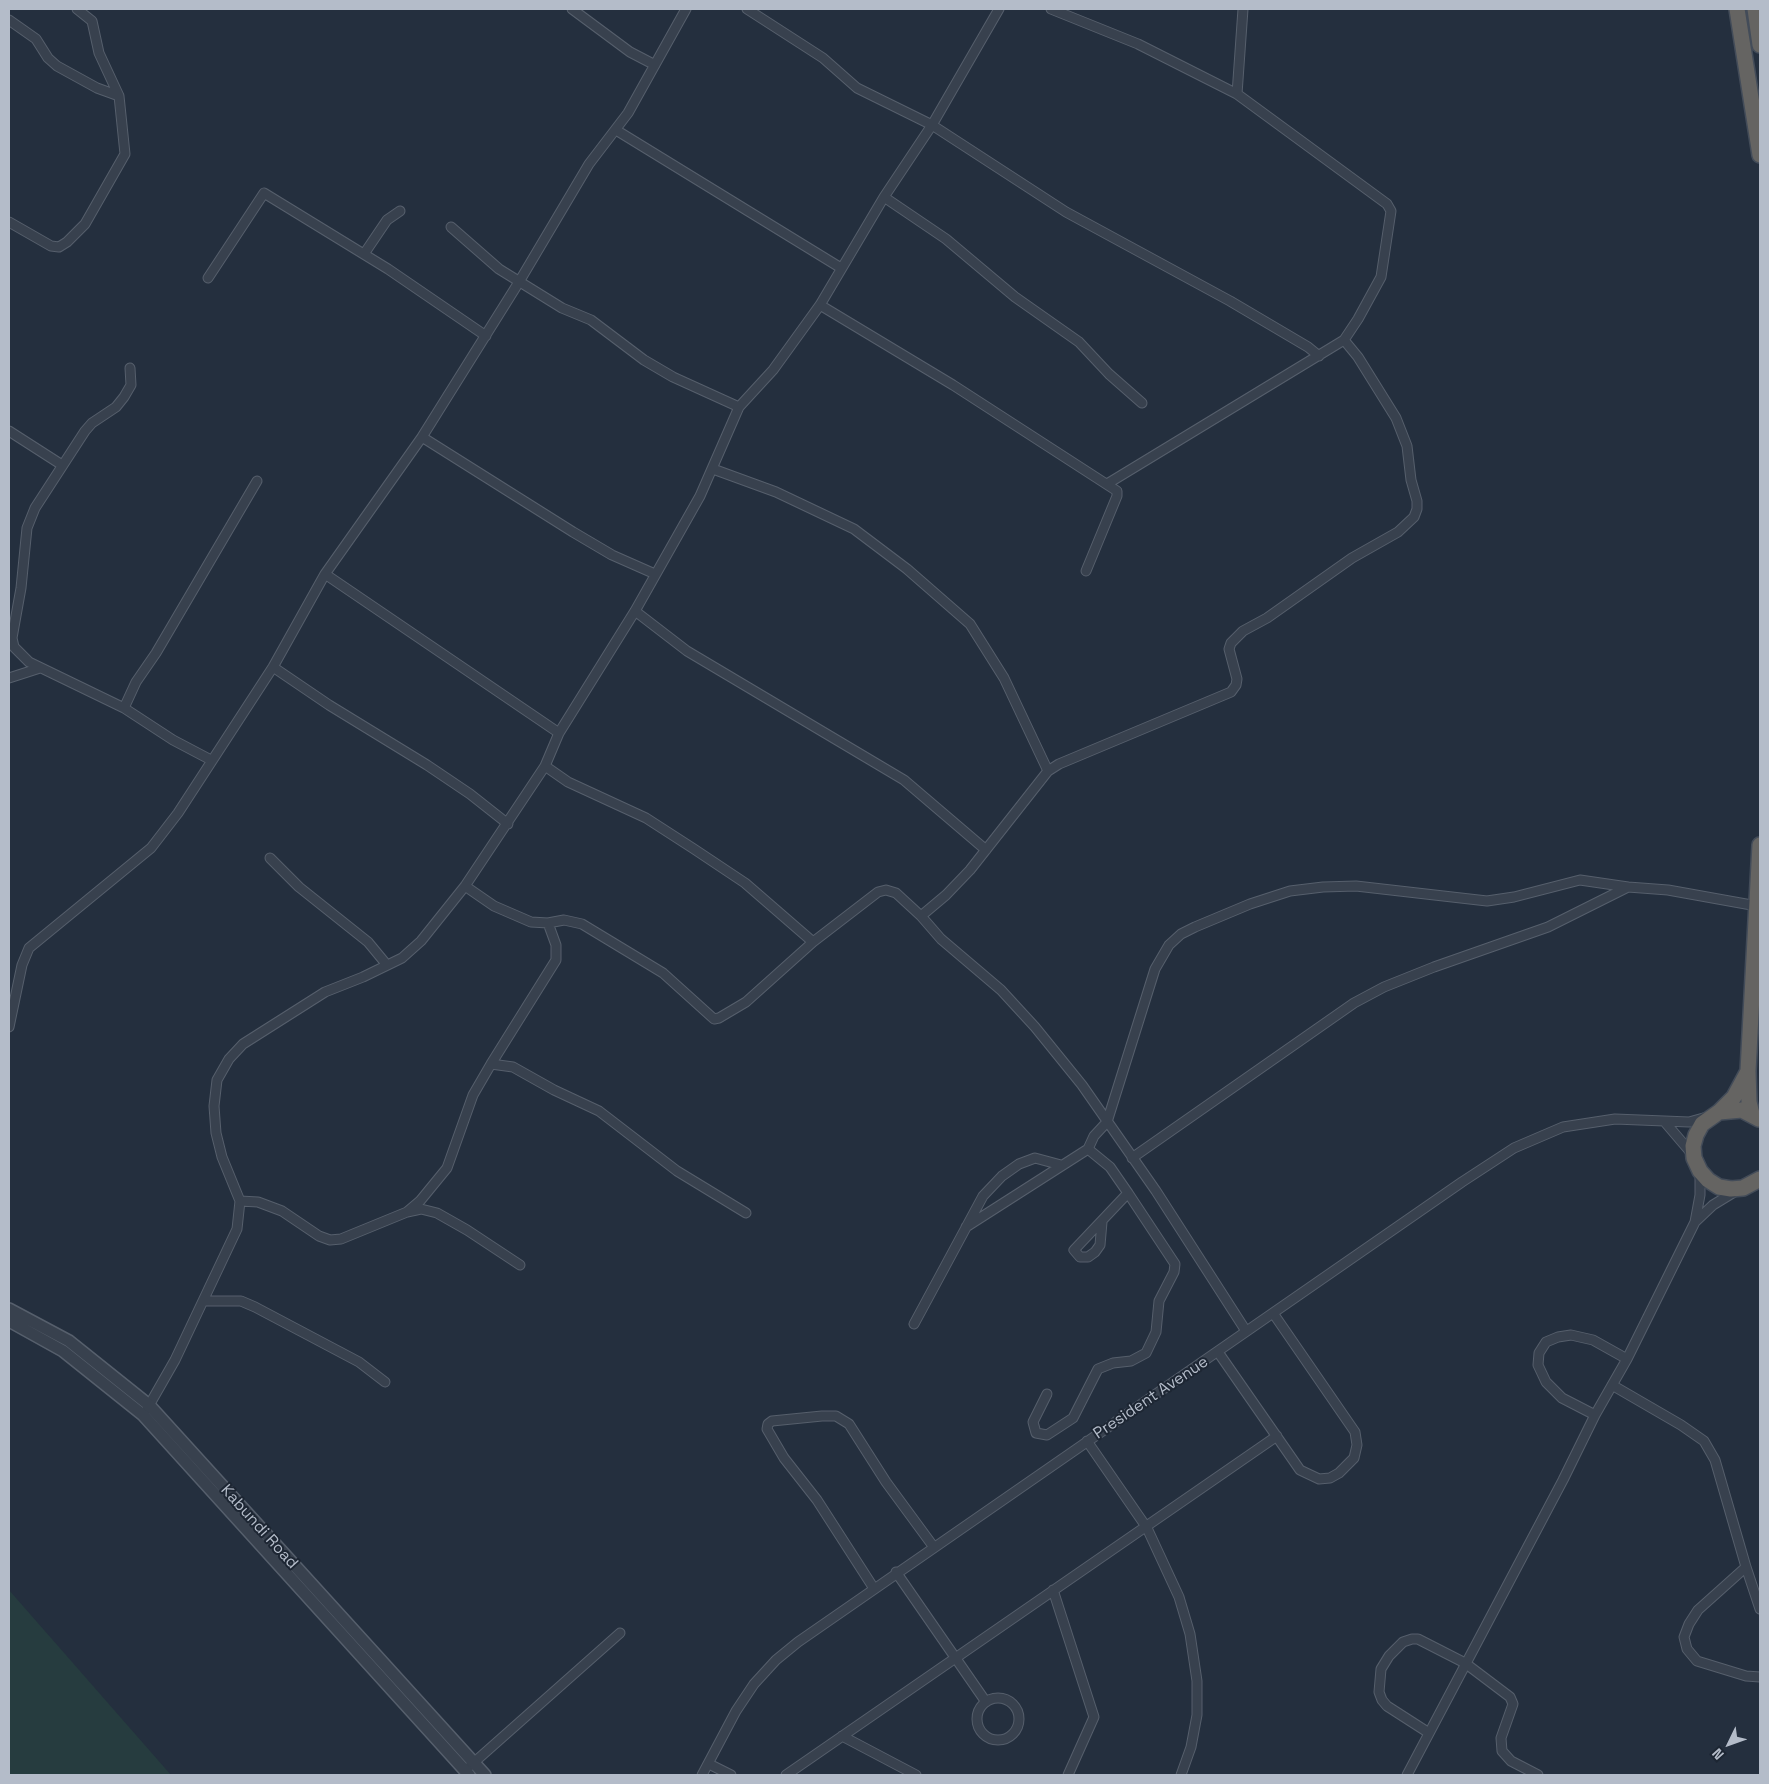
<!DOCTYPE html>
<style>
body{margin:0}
#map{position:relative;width:1769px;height:1784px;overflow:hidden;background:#242f3e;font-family:"Space Grotesk",sans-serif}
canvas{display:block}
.frame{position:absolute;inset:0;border:10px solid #b4bcc9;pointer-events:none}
.north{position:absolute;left:1704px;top:1719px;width:50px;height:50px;-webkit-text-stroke:4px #1d2633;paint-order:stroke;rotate:228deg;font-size:14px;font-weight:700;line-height:20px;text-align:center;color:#b4bcc9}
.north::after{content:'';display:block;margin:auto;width:18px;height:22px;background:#b4bcc9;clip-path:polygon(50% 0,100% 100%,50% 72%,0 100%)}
</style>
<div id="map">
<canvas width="1769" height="1784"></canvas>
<div class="frame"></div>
<div class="north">N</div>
</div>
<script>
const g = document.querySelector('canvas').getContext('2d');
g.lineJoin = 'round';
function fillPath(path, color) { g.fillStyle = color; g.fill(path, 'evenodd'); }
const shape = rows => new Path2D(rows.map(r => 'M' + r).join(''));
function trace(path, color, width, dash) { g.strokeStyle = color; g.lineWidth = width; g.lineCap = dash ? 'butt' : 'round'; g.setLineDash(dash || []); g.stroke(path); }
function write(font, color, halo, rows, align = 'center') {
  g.font = font + ' "Space Grotesk",sans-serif'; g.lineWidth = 4; g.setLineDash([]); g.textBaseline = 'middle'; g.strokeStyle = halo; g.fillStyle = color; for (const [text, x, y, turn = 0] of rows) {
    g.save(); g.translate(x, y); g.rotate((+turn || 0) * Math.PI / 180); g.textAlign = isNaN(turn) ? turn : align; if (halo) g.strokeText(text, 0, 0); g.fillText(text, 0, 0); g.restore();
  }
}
const green = shape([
 [9,1590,171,1775,9,1775]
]);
const minor = shape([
 [77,9,92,21,99,53,119,96],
 [572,9,630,52,655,65],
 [747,9,823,58,857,88,932,125,1066,212,1230,301,1308,347,1319,356],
 [1051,9,1138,44,1237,94,1387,204,1391,211,1381,277,1358,319,1344,340,1107,484],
 [9,20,36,39,48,58,57,66,97,88,119,96,125,154,85,224,67,242,59,247,51,246,9,222],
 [1237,94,1243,9],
 [616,130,841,268],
 [884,197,946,239,1015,297,1079,342,1109,374,1142,403],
 [451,227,499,269,562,308,591,320,644,360,673,377,739,407],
 [364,254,387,220,400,211],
 [208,278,264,193,388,269,486,336],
 [820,305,953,385,1117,491,1117,496,1086,571],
 [9,431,62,465],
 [422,437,573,532,612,555,655,574],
 [713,469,776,492,854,529,907,569,970,624,1004,678,1048,771],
 [325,574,559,733],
 [635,611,687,651,904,780,986,850],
 [273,667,329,705,427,765,470,794,508,824],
 [9,678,40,668],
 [124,708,29,662,14,647,12,638,21,588,27,528,35,508,85,431,92,423,116,407,124,397,131,385,130,368],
 [211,760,173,740,124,708,136,682,156,653,257,481],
 [545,766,568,782,646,818,694,849,745,883,813,942,878,892,886,890,896,893,921,916,941,939,1001,990,1035,1027,1082,1085,1156,1191,1246,1331],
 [270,858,299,887,368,942,387,965],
 [465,886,494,906,531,922,548,923,564,920,582,924,663,973,714,1019,719,1018,746,1002,813,942],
 [921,916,946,895,970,870,1048,771,1059,764,1231,692,1236,685,1237,679,1229,649,1231,643,1243,631,1267,618,1352,558,1398,532,1414,517,1417,509,1417,501,1411,480,1407,446,1396,418,1358,357,1344,340],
 [9,1027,22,965,29,948,151,848,178,813,273,667,325,574,422,437,519,282,589,164,628,113,686,9],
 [491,1064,556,960,556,945,548,923],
 [1664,1121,1693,1155],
 [1088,1149,1110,1167,1128,1193,1074,1250,1080,1257,1088,1257,1095,1252,1100,1245,1102,1222],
 [1132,1158,1354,1003,1384,987,1434,967,1548,927,1628,887,1668,890,1757,906],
 [240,1201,258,1202,282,1211,319,1236,330,1240,341,1239,407,1212,421,1209,437,1213,467,1230,520,1265],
 [407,1212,420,1201,447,1168,473,1095,491,1064,513,1067,554,1090,599,1111,677,1171,746,1213],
 [1695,1222,1713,1205,1736,1191],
 [966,1227,1088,1149,1094,1136,1107,1122,1155,969,1169,945,1181,934,1195,927,1250,904,1290,891,1323,887,1356,886,1487,901,1514,897,1580,880,1628,887],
 [204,1301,241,1301,255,1307,359,1362,385,1382],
 [914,1324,983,1196,1002,1176,1019,1164,1035,1158,1061,1165],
 [1218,1352,1300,1470,1319,1479,1330,1478,1339,1473,1354,1458,1357,1445,1355,1432,1273,1313],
 [1612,1385,1681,1425,1704,1441,1715,1460,1746,1567,1760,1609],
 [1047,1394,1033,1422,1036,1433,1047,1435,1073,1418,1098,1369,1113,1363,1131,1361,1146,1353,1156,1332,1159,1301,1174,1272,1175,1264,1128,1193],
 [147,1409,175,1360,237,1229,240,1201,222,1157,216,1133,214,1106,217,1080,229,1059,243,1044,325,992,363,977,402,958,421,941,465,886,545,766,559,733,635,611,700,496,739,407,773,370,820,305,884,197,932,125,999,9],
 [1595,1415,1562,1398,1546,1382,1538,1365,1539,1353,1546,1342,1558,1337,1571,1335,1593,1340,1627,1359],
 [1087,1441,1147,1528,1179,1597,1190,1634,1197,1681,1197,1715,1191,1747,1181,1775],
 [1746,1567,1698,1610,1689,1624,1684,1637,1687,1649,1697,1661,1746,1676,1760,1677],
 [896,1572,986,1702],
 [873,1587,817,1500,784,1458,767,1429,768,1424,772,1421,822,1416,836,1416,849,1424,886,1482,933,1546],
 [1053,1590,1094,1717,1068,1775],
 '977 1719a21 21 0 1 1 42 0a21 21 0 1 1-42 0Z',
 [1429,1733,1387,1706,1382,1700,1379,1692,1381,1669,1389,1656,1403,1642,1412,1639,1418,1639,1465,1663,1510,1697,1513,1704,1501,1738,1502,1751,1511,1761,1538,1775],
 [842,1736,916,1775],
 [709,1764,731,1775],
 [470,1766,620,1633],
 [702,1775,736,1711,754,1684,776,1660,798,1642,1462,1182,1514,1148,1563,1127,1615,1119,1689,1122,1707,1117],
 [786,1775,1277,1436],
 [1407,1775,1563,1480,1595,1415,1627,1359,1695,1222,1700,1195,1700,1171]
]);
const tertiary = shape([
 [9,1309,69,1341,149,1405,485,1775],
 [9,1321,63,1351,143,1415,469,1775]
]);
const trunk = shape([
 [1737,9,1760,155],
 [1755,9,1760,45],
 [1719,1112,1734,1097,1747,1073],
 [1752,1114,1749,1102,1748,1071,1760,845],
 [1759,1119,1742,1110,1719,1112,1702,1124,1696,1135,1693,1146,1694,1158,1700,1171,1708,1180,1719,1187,1731,1189,1743,1188,1760,1179]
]);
const streetNames = [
 ["President Avenue",1151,1398,-34],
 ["Kabundi Road",259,1527,48]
];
fillPath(green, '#263c3f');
trace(minor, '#565f6c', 11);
trace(tertiary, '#565f6c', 14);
trace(trunk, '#434c59', 18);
trace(minor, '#38414e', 9);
trace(tertiary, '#38414e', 11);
trace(trunk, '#656462', 15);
write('16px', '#b4bcc9', '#1d2633', streetNames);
</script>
